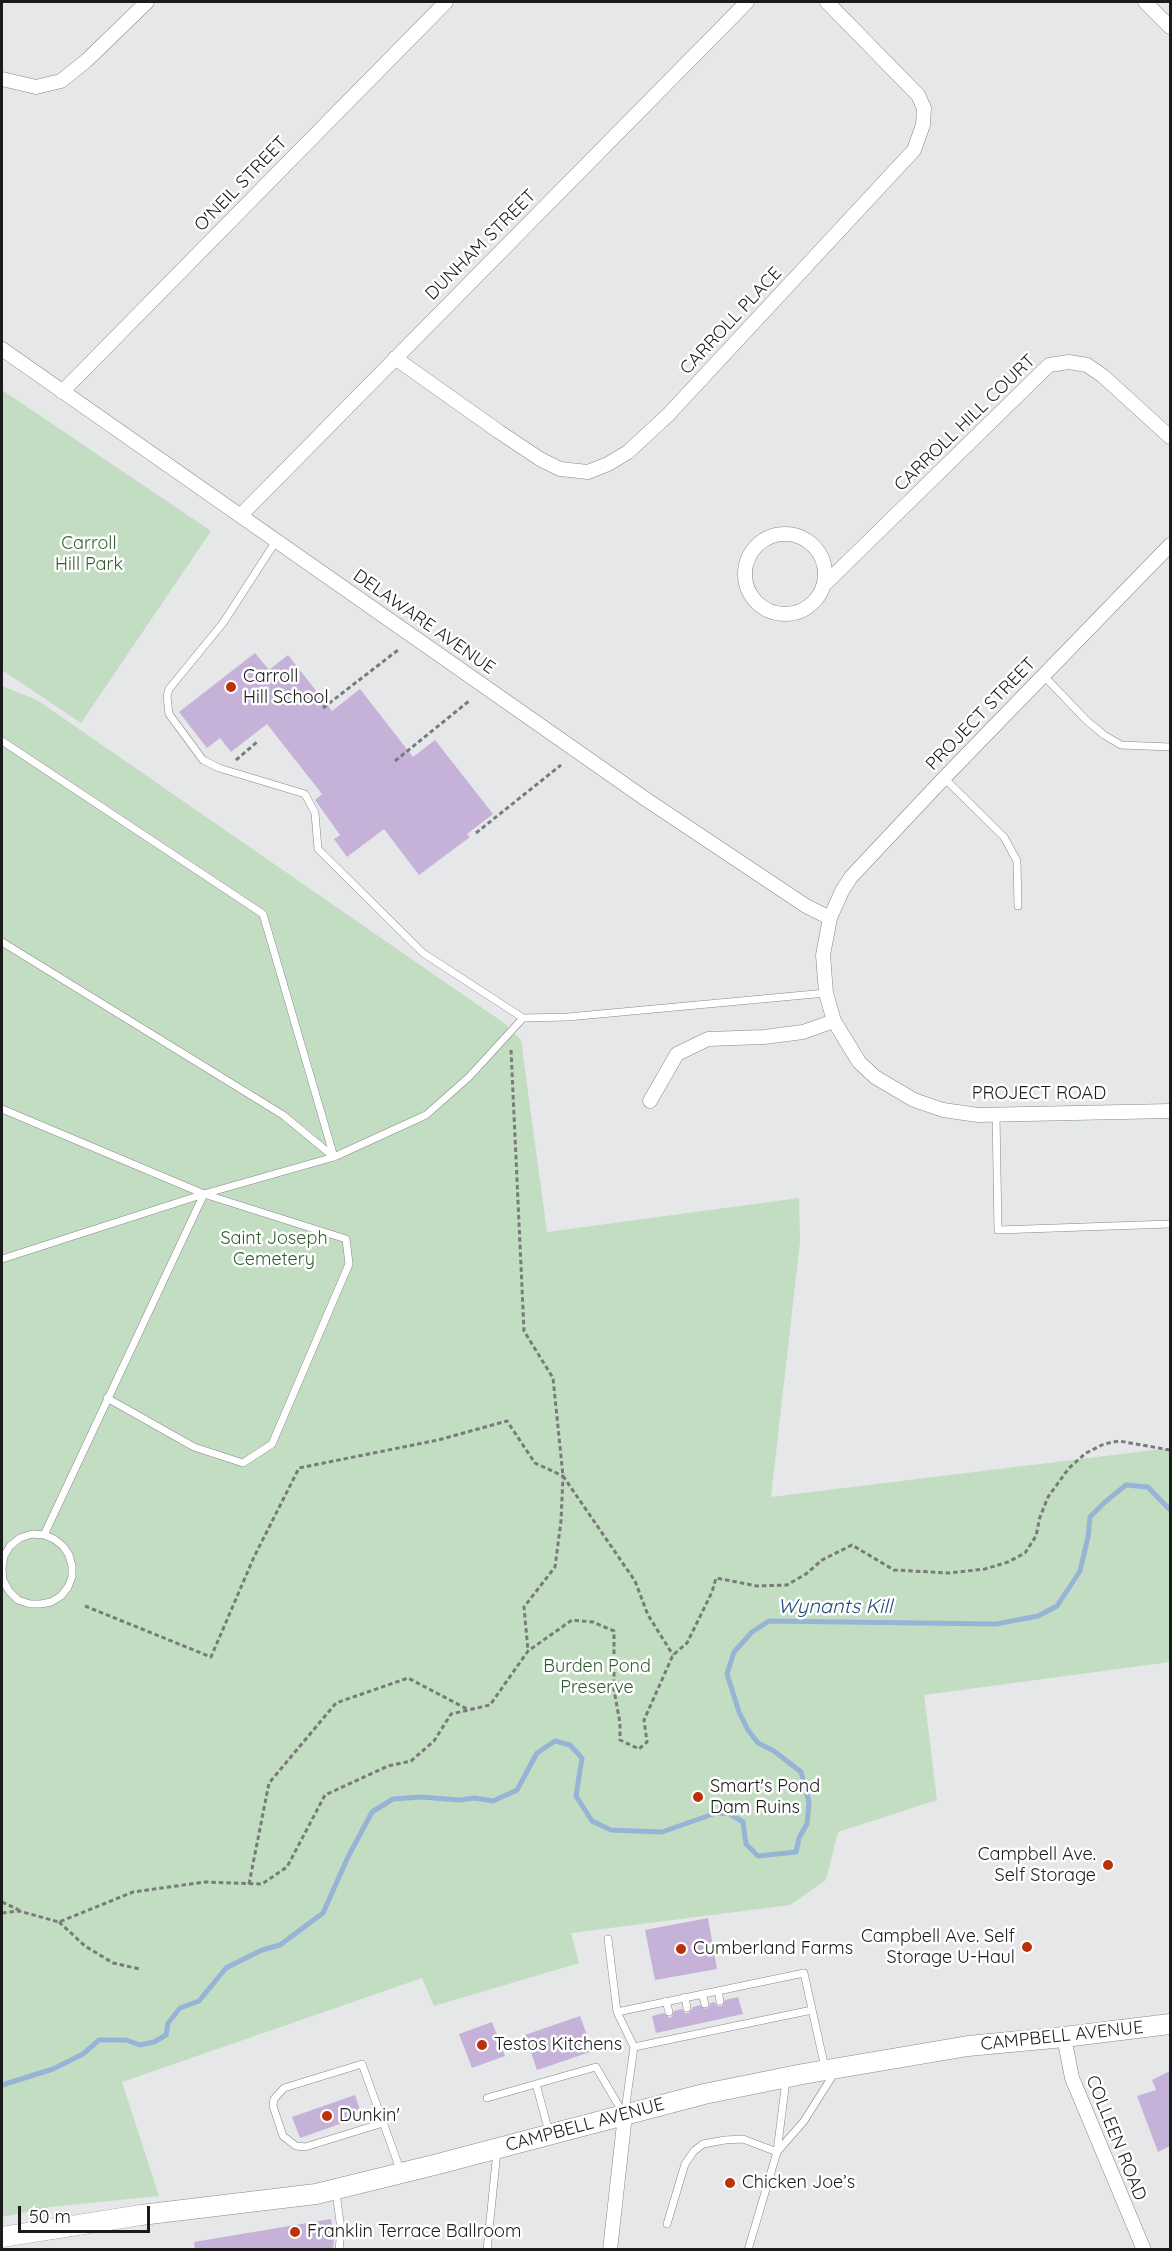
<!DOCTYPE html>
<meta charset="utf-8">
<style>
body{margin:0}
#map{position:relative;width:1172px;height:2251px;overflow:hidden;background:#e5e7e8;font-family:Quicksand,sans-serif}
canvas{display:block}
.frame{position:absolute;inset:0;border:3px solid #1a1b1b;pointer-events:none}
.scale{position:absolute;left:18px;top:2206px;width:132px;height:27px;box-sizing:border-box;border:3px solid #1a1b1b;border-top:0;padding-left:8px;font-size:18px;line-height:21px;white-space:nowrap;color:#1a1b1b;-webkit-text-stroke:4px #fff;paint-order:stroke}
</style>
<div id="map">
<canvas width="1172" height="2251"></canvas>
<div class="frame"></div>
<div class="scale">50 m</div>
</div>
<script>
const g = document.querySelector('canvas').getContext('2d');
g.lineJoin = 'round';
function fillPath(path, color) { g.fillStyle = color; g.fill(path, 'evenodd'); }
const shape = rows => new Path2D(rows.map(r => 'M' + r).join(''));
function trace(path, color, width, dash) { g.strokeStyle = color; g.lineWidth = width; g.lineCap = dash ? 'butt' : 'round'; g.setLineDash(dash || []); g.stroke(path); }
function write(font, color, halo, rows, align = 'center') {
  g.font = font + ' Quicksand,sans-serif'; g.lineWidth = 5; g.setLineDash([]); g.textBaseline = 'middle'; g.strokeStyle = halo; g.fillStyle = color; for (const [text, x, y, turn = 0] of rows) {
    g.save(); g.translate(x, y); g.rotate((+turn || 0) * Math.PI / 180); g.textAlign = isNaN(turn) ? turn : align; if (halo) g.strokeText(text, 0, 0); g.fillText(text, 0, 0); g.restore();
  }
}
const green = shape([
 [2,390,211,531,81,723,2,670],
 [2,686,37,700,504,1023,521,1040,547,1232,799,1198,800,1242,771,1497,1170,1448,1170,1662,924,1695,937,1800,838,1832,826,1880,790,1905,571,1933,579,1963,434,2006,422,1978,122,2082,159,2196,50,2207,2,2217]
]);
const stream = shape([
 [2,2085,53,2069,83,2054,99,2040,126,2040,140,2045,154,2042,166,2035,168,2023,180,2008,199,2001,226,1968,262,1950,280,1945,323,1913,348,1857,372,1812,393,1799,421,1797,459,1800,475,1798,493,1801,517,1790,537,1753,555,1741,570,1745,582,1758,576,1796,592,1821,611,1830,662,1832,716,1813,730,1814,743,1822,746,1844,758,1856,796,1852,799,1838,807,1824,809,1802,801,1772,774,1751,758,1743,748,1730,739,1712,727,1674,734,1652,752,1632,769,1621,996,1624,1038,1616,1057,1606,1080,1571,1088,1537,1090,1517,1105,1502,1126,1485,1148,1487,1170,1510]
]);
const building = shape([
 [255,653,269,670,288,655,332,711,360,689,413,757,435,740,493,814,467,834,470,837,419,875,384,829,347,857,334,839,340,835,315,800,322,794,267,724,231,752,220,738,207,748,179,712],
 [708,1918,717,1969,655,1980,645,1930],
 [738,1997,743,2014,656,2033,652,2016,664,2013,670,2018,673,2015,674,2011,682,2009,685,2013,689,2013,693,2007,700,2005,706,2009,709,2007,710,2003,714,2002,718,2006,722,2006,725,2000],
 [580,2016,593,2051,537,2070,525,2035],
 [492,2022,505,2056,472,2068,459,2034],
 [1170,2071,1170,2146,1158,2152,1137,2096,1156,2090,1152,2080],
 [355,2095,362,2116,300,2138,292,2117],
 [331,2219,334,2238,333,2250,195,2250,194,2242]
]);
const path = shape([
 [323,708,398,650],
 [236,760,257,742],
 [395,761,469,701],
 [476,833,561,765],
 [511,1050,524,1331,553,1378,563,1476,635,1581,648,1615,673,1655],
 [85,1606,211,1657,254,1557,299,1468,438,1440,507,1421,535,1463,563,1476,561,1521,555,1567,524,1607,528,1651],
 [249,1884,269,1783,336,1703,408,1678,469,1710],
 [2,1902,19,1910],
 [2,1913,19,1911,59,1922,133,1892,205,1882,262,1884,287,1867,325,1795,388,1766,411,1761,434,1741,451,1714,490,1705,528,1651,572,1620,593,1622,614,1631,614,1690,620,1723,620,1740,639,1749,647,1742,644,1720,673,1655,687,1643,712,1592,716,1578,757,1586,787,1585,806,1574,822,1560,852,1545,894,1570,949,1573,985,1569,1008,1562,1025,1553,1036,1536,1040,1517,1048,1497,1069,1468,1086,1453,1104,1444,1119,1441,1170,1450],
 [59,1922,85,1946,113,1963,140,1969]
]);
const lane = shape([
 [276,541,223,623,169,689,167,696,169,714,203,760,219,768,305,794,315,813,318,849,423,953,523,1018,568,1017,826,993],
 [1044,676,1086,720,1104,735,1121,745,1170,747],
 [2,741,263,914,334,1157],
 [944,778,1004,837,1017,861,1018,906],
 [2,942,283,1115,334,1157],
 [2,1109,204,1194,334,1157,426,1115,469,1077,523,1018],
 [996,1114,998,1230,1170,1224],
 [2,1259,204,1194,44,1535],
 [107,1398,194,1447,243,1463,272,1444,349,1264,346,1239,204,1194],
 [2,1568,4,1556,10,1546,20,1538,32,1534,44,1535,54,1539,63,1546,69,1555,72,1566,72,1577,68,1587,61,1596,51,1602,41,1604,30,1604,18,1600,9,1591,3,1580,2,1569],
 [608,1939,617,2012,634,2047,625,2111],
 [718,1991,720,2001],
 [702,1994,705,2004],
 [685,1997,687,2008],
 [666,2001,669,2012],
 [617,2012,804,1973,825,2068],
 [634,2047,812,2010],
 [487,2098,536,2084],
 [383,2123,305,2147,296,2146,283,2136,273,2106,274,2099,284,2088,362,2064,401,2172],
 [549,2132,536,2084,596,2067,623,2113],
 [777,2152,804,2121,835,2072],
 [336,2193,341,2229,339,2250],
 [667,2224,685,2164,694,2151,703,2144,725,2140,743,2139,777,2152],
 [487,2250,497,2151],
 [748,2250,777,2152,786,2080]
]);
const street = shape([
 [1145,2,1170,27],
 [2,79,36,87,61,81,86,61,147,2],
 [2,349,647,800,806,906,830,918],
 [395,358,498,431,540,459,560,469,588,472,608,464,628,452,668,415,914,150,923,125,924,108,918,95,827,2],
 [62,392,446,2],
 [241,515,747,2],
 '745 574a40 40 0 1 1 80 0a40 40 0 1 1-80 0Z',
 [1170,545,944,778,851,877,842,891,830,918,823,955,826,993,834,1021,859,1062,875,1077,914,1100,943,1110,978,1115,1170,1111],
 [824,585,1049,365,1069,362,1087,365,1103,376,1170,437],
 [650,1101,677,1054,708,1039,764,1037,803,1032,834,1021],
 [1064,2037,1072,2078,1144,2250],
 [610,2250,625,2115]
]);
const secondary = shape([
 [2,2237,141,2215,316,2194,438,2164,704,2094,803,2074,968,2046,1064,2037,1170,2024]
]);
const markers = [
 [231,687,6,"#bb3109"],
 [698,1797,6,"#bb3109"],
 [1108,1865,6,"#bb3109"],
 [1027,1947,6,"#bb3109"],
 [681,1949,6,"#bb3109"],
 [482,2045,6,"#bb3109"],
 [327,2116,6,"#bb3109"],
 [730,2183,6,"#bb3109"],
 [295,2232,6,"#bb3109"]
];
const streetNames = [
 ["O'NEIL STREET",241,184,-46],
 ["DUNHAM STREET",481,245,-45],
 ["CARROLL PLACE",731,321,-47],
 ["CARROLL HILL COURT",965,423,-44],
 ["DELAWARE AVENUE",424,622,35],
 ["PROJECT STREET",981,714,-46],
 ["PROJECT ROAD",1039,1094],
 ["CAMPBELL AVENUE",1062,2036,-6],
 ["CAMPBELL AVENUE",585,2125,-15],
 ["COLLEEN ROAD",1116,2138,68]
];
const parkNames = [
 ["Carroll",89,544],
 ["Hill Park",89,565],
 ["Saint Joseph",274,1239],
 ["Cemetery",274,1260],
 ["Burden Pond",597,1667],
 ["Preserve",597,1688]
];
const poiNames = [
 ["Carroll",243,677],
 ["Hill School",243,698],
 ["Smart's Pond",710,1787],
 ["Dam Ruins",710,1808],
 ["Campbell Ave.",1096,1855,"right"],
 ["Self Storage",1096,1876,"right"],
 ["Campbell Ave. Self",1015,1937,"right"],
 ["Storage U-Haul",1015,1958,"right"],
 ["Cumberland Farms",693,1949],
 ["Testos Kitchens",494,2045],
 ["Dunkin'",339,2116],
 ["Chicken Joe’s",742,2183],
 ["Franklin Terrace Ballroom",307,2232]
];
const waterNames = [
 ["Wynants Kill",835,1607]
];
fillPath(green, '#c3ddc2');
trace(stream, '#96b5d6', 5);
fillPath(building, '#c6b1d8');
trace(lane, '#868889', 8);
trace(street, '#868889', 15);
trace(secondary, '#868889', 21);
trace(path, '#797a7b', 3, [4.5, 3]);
trace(lane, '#fff', 7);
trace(street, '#fff', 14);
trace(secondary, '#fff', 20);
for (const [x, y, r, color] of markers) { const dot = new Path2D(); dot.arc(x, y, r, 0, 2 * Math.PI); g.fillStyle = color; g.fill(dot); trace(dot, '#fff', 2); }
write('18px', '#1a1b1b', '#fff', streetNames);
write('18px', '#2f5d30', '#fff', parkNames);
write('18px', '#1a1b1b', '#fff', poiNames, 'left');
write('italic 20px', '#224e7a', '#fff', waterNames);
</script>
